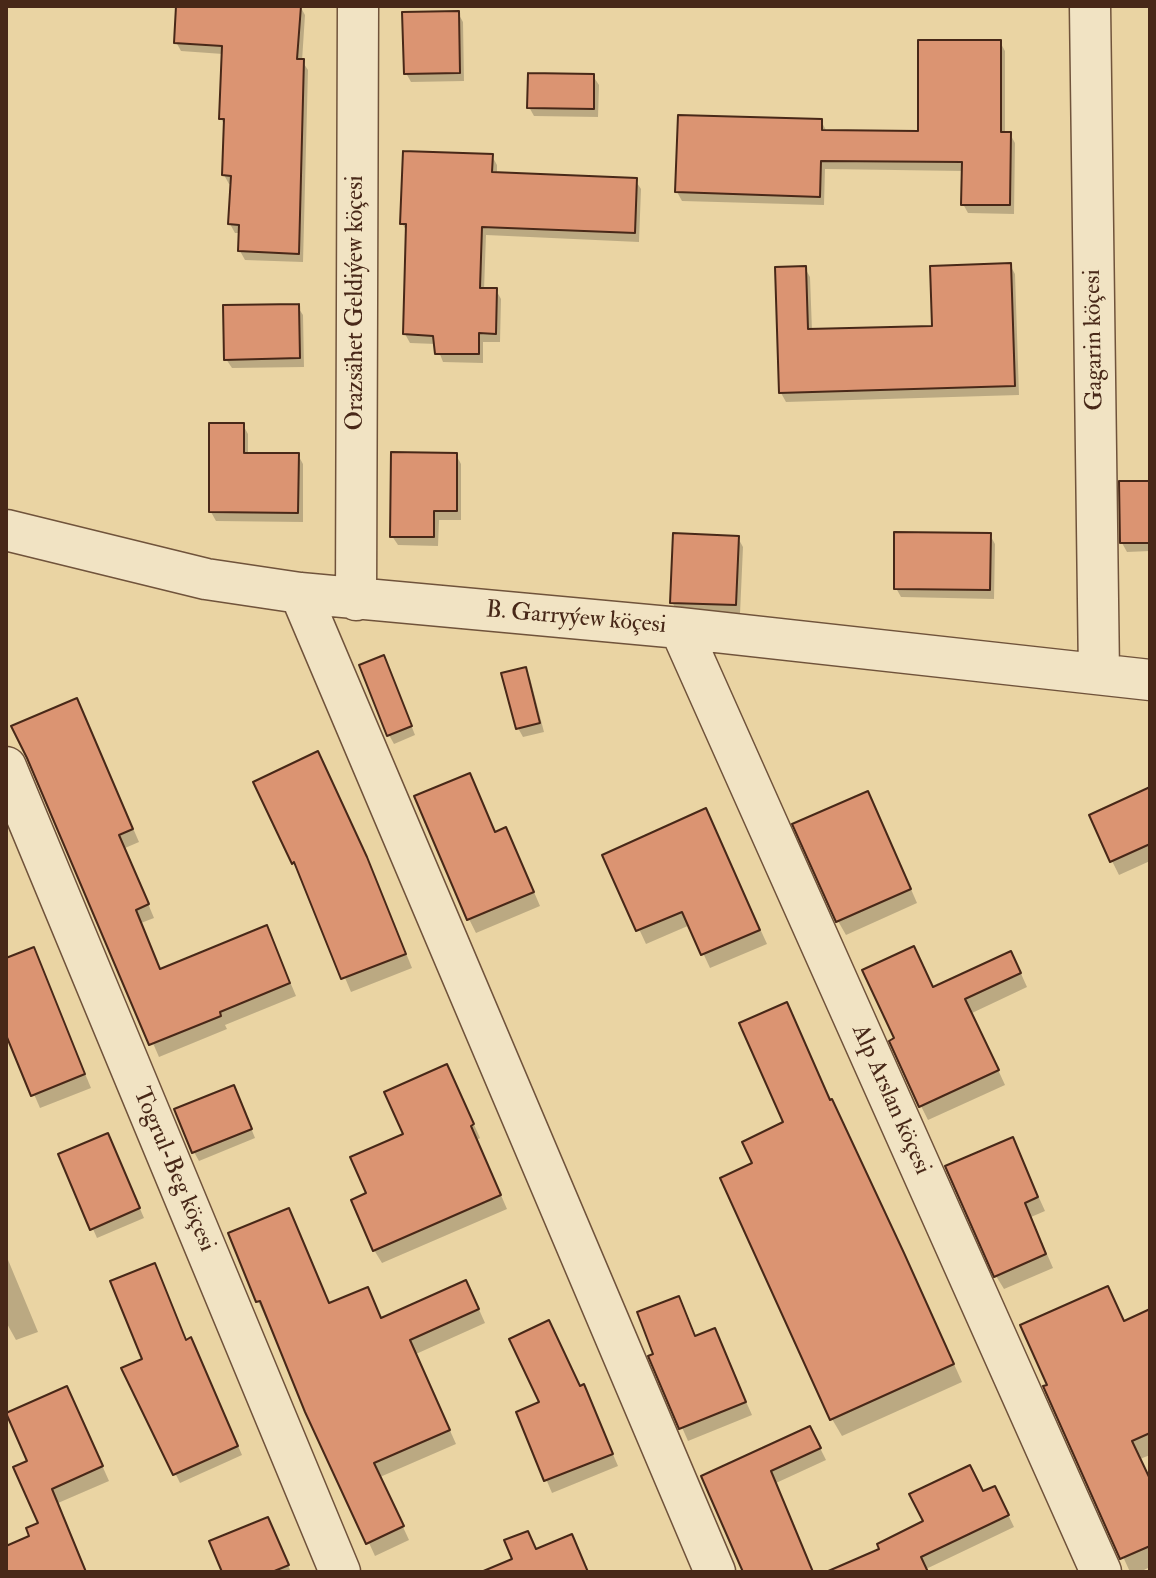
<!DOCTYPE html>
<meta charset="utf-8">
<style>
body{margin:0}
#map{position:relative;width:1156px;height:1578px;overflow:hidden;background:#ead4a3;font-family:"IM FELL Double Pica",serif}
canvas{display:block}
.frame{position:absolute;inset:0;border:8px solid #482818;pointer-events:none}
</style>
<div id="map">
<canvas width="1156" height="1578"></canvas>
<div class="frame"></div>
</div>
<script>
const g = document.querySelector('canvas').getContext('2d');
g.lineJoin = 'round';
function fillPath(path, color) { g.fillStyle = color; g.fill(path, 'evenodd'); }
const shape = rows => new Path2D(rows.map(r => 'M' + r).join(''));
function trace(path, color, width, dash) { g.strokeStyle = color; g.lineWidth = width; g.lineCap = dash ? 'butt' : 'round'; g.setLineDash(dash || []); g.stroke(path); }
function write(font, color, halo, rows, align = 'center') {
  g.font = font + ' "IM FELL Double Pica",serif'; g.lineWidth = 6; g.setLineDash([]); g.textBaseline = 'middle'; g.strokeStyle = halo; g.fillStyle = color; for (const [text, x, y, turn = 0] of rows) {
    g.save(); g.translate(x, y); g.rotate((+turn || 0) * Math.PI / 180); g.textAlign = isNaN(turn) ? turn : align; if (halo) g.strokeText(text, 0, 0); g.fillText(text, 0, 0); g.restore();
  }
}
const shadow = shape([
 [178,6,300,6,305,15,302,61,308,70,303,262,245,260,240,251,241,233,235,233,230,224,232,184,229,184,224,175,226,127,221,119,223,54,181,51,176,42],
 [458,13,463,22,464,81,411,82,406,73],
 [1000,42,1005,51,1005,134,1010,134,1015,143,1014,214,968,213,963,204,964,171,825,169,824,205,682,201,677,192,821,121,826,130,920,133],
 [593,76,599,85,598,117,534,116,529,107],
 [492,156,497,165,497,174,635,180,641,189,639,242,486,235,484,290,496,290,501,299,500,342,483,342,483,363,443,362,436,344,410,343,405,334,407,232,402,223],
 [1010,265,1015,274,1019,395,786,402,781,393,805,268,810,277,812,331,934,327],
 [297,306,303,315,304,367,232,368,226,359],
 [243,425,248,434,248,455,298,455,303,464,303,522,216,521,211,512],
 [456,455,461,464,461,520,439,520,438,546,398,545,392,536],
 [1150,483,1150,551,1127,552,1122,543],
 [990,535,995,544,994,599,901,597,896,588],
 [738,538,743,547,740,614,677,611,672,602],
 [388,667,415,735,394,744,389,735],
 [525,669,530,678,544,732,523,737,518,728],
 [83,713,139,842,125,848,154,918,141,923,161,971,273,941,296,996,225,1025,227,1029,159,1057,29,757],
 [325,768,374,874,412,968,351,992,302,876,293,863],
 [469,775,496,834,506,830,513,843,540,906,476,933,469,919],
 [1150,789,1150,861,1119,875,1112,861],
 [875,807,917,903,846,935,838,921],
 [713,825,767,944,710,968,690,925,646,944,605,856],
 [33,949,91,1088,40,1108,6,1030,6,960],
 [1018,967,1027,987,972,1013,1005,1085,928,1120,921,1106,933,989],
 [786,1005,913,1272,962,1382,842,1436,832,1419,755,1164,785,1123],
 [454,1080,480,1138,477,1140,507,1209,382,1263,374,1250,369,1194,406,1135],
 [238,1096,255,1138,199,1161,194,1152],
 [1013,1140,1045,1211,1031,1217,1053,1268,1004,1289,996,1276],
 [112,1144,144,1218,97,1238,60,1155],
 [288,1211,330,1305,367,1290,382,1320,473,1296,485,1323,416,1354,456,1444,380,1477,409,1540,375,1556,258,1301],
 [6,1255,38,1332,16,1340,6,1322],
 [678,1298,696,1338,714,1330,752,1415,688,1441,651,1357,655,1355],
 [1150,1312,1150,1455,1140,1459,1150,1479,1150,1567,1140,1572,1130,1572,1046,1387,1125,1323],
 [187,1342,196,1349,242,1455,180,1483,124,1369],
 [584,1387,618,1466,552,1493,518,1413],
 [74,1402,109,1481,58,1503,87,1572,6,1572,6,1548,32,1537,41,1524,30,1462],
 [816,1440,826,1460,776,1483,813,1572,745,1572,704,1477],
 [983,1494,1001,1500,1014,1527,926,1569,927,1572,841,1572],
 [272,1528,291,1572,224,1572]
]);
const building = shape([
 [176,6,301,6,297,59,304,59,299,254,238,251,239,225,228,224,231,176,222,175,224,119,219,119,222,46,174,43,176,6],
 [459,11,460,73,404,74,402,12,459,11],
 [918,40,1001,40,1001,132,1011,132,1010,205,961,205,962,162,821,161,820,197,675,192,678,115,822,119,822,130,918,131,918,40],
 [528,73,594,74,594,109,527,108,528,73],
 [403,151,493,154,492,172,637,178,635,233,482,227,480,288,497,288,496,334,479,333,479,354,435,354,433,336,403,334,406,224,400,224,403,151],
 [1011,263,1015,386,779,393,775,267,806,266,808,329,932,326,930,266,1011,263],
 [299,304,300,358,224,360,223,305,299,304],
 [209,423,244,423,244,453,299,453,298,513,209,512,209,423],
 [391,452,457,453,457,511,434,511,434,537,390,537,391,452],
 [1119,481,1150,481,1150,543,1120,543,1119,481],
 [894,532,991,533,990,590,894,589,894,532],
 [673,533,739,536,736,605,670,603,673,533],
 [384,655,412,726,387,736,359,665,384,655],
 [526,667,540,723,516,729,501,673,526,667],
 [77,698,133,829,119,835,149,904,136,910,160,969,267,925,290,983,220,1012,221,1016,149,1045,27,758,11,726,77,698],
 [318,751,367,857,406,954,341,979,294,862,292,864,253,782,318,751],
 [470,773,495,832,506,827,534,892,467,920,414,796,470,773],
 [1150,787,1150,844,1110,862,1089,815,1150,787],
 [868,791,911,889,836,922,792,824,868,791],
 [706,808,760,930,701,955,682,912,636,931,602,855,706,808],
 [914,946,933,987,1011,951,1021,973,965,999,999,1070,919,1107,889,1041,894,1038,862,970,914,946],
 [34,947,85,1074,31,1096,6,1035,6,958,34,947],
 [787,1002,830,1100,832,1099,904,1253,954,1364,830,1420,720,1178,752,1163,742,1142,783,1122,739,1023,787,1002],
 [447,1064,474,1124,471,1126,501,1195,373,1251,351,1200,366,1193,350,1157,403,1134,384,1092,447,1064],
 [234,1085,252,1129,192,1153,174,1109,234,1085],
 [108,1133,140,1208,90,1230,58,1154,108,1133],
 [1013,1137,1038,1197,1025,1203,1046,1254,994,1277,945,1166,1013,1137],
 [289,1208,329,1303,368,1287,381,1318,466,1280,479,1309,410,1340,450,1430,374,1463,404,1526,366,1544,305,1412,260,1301,256,1302,228,1233,289,1208],
 [155,1263,186,1340,191,1337,238,1446,173,1475,121,1368,142,1359,110,1281,155,1263],
 [1108,1286,1124,1321,1150,1309,1150,1433,1132,1441,1150,1479,1150,1546,1120,1559,1043,1386,1047,1385,1020,1325,1108,1286],
 [679,1296,695,1336,715,1328,746,1402,679,1429,648,1356,653,1354,637,1312,679,1296],
 [549,1320,580,1386,584,1384,613,1454,544,1481,516,1412,539,1402,509,1339,549,1320],
 [67,1386,103,1466,52,1489,86,1572,6,1572,6,1546,29,1536,26,1528,38,1523,13,1467,27,1461,6,1413,67,1386],
 [810,1426,821,1448,771,1471,813,1572,743,1572,701,1476,810,1426],
 [970,1465,983,1491,995,1486,1009,1515,921,1557,928,1572,826,1572,879,1549,877,1544,923,1521,909,1494,970,1465],
 [268,1517,289,1565,272,1572,222,1572,209,1541,268,1517],
 [528,1531,536,1549,572,1534,588,1572,481,1572,512,1559,504,1540,528,1531]
]);
const minor = shape([
 [1090,6,1099,674],
 [6,530,206,579,300,593,680,628,1150,680],
 [300,593,715,1572],
 [356,600,358,6],
 [680,628,1101,1572],
 [6,767,340,1572]
]);
const streetNames = [
 ["Orazsähet Geldiýew köçesi",357,303,-90],
 ["Gagarin köçesi",1095,340,-91],
 ["B. Garryýew köçesi",576,619,5],
 ["Alp Arslan köçesi",890,1100,66],
 ["Togrul-Beg köçesi",173,1170,67]
];
fillPath(shadow, '#0003');
fillPath(building, '#db9472');
trace(building, '#482818', 2);
trace(minor, '#70533b', 43);
trace(minor, '#f1e3c3', 40);
write('24px', '#482818', '#f1e3c3', streetNames);
</script>
